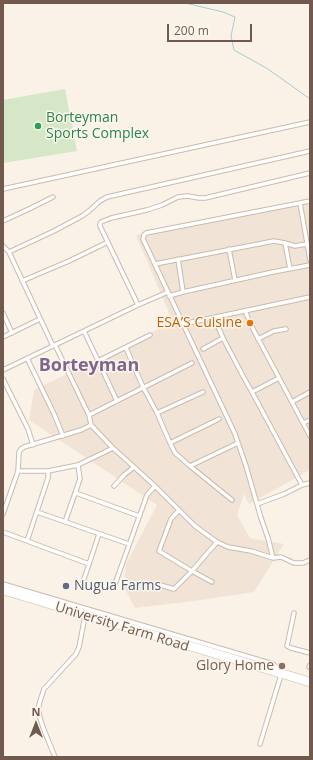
<!DOCTYPE html>
<meta charset="utf-8">
<style>
body{margin:0}
#map{position:relative;width:313px;height:760px;overflow:hidden;background:#faf2e7;font-family:"Open Sans",sans-serif}
canvas{display:block}
.frame{position:absolute;inset:0;border:4px solid #71594e;pointer-events:none}
.north{position:absolute;left:16px;top:704px;width:40px;height:40px;-webkit-text-stroke:3px #fdf6ed;paint-order:stroke;rotate:0deg;font-size:11px;font-weight:700;line-height:16px;text-align:center;color:#71594e}
.north::after{content:'';display:block;margin:auto;width:14px;height:18px;background:#71594e;clip-path:polygon(50% 0,100% 100%,50% 72%,0 100%)}
.scale{position:absolute;left:167px;top:24px;width:85px;height:18px;box-sizing:border-box;border:2px solid #71594e;border-top:0;padding-left:5px;font-size:12px;line-height:14px;white-space:nowrap;color:#71594e;-webkit-text-stroke:3px #fdf6ed;paint-order:stroke}
</style>
<div id="map">
<canvas width="313" height="760"></canvas>
<div class="frame"></div>
<div class="north">N</div>
<div class="scale">200 m</div>
</div>
<script>
const g = document.querySelector('canvas').getContext('2d');
g.lineJoin = 'round';
function fillPath(path, color) { g.fillStyle = color; g.fill(path, 'evenodd'); }
const shape = rows => new Path2D(rows.map(r => 'M' + r).join(''));
function trace(path, color, width, dash) { g.strokeStyle = color; g.lineWidth = width; g.lineCap = dash ? 'butt' : 'round'; g.setLineDash(dash || []); g.stroke(path); }
function write(font, color, halo, rows, align = 'center') {
  g.font = font + ' "Open Sans",sans-serif'; g.lineWidth = 3; g.setLineDash([]); g.textBaseline = 'middle'; g.strokeStyle = halo; g.fillStyle = color; for (const [text, x, y, turn = 0] of rows) {
    g.save(); g.translate(x, y); g.rotate((+turn || 0) * Math.PI / 180); g.textAlign = isNaN(turn) ? turn : align; if (halo) g.strokeText(text, 0, 0); g.fillText(text, 0, 0); g.restore();
  }
}
const residential = shape([
 [310,200,310,470,249,504,244,494,237,515,250,538,284,544,254,592,194,601,135,608,124,587,126,564,157,505,29,420,34,390,171,323,177,332,136,235]
]);
const green = shape([
 [65,89,77,151,3,163,3,100]
]);
const stream = shape([
 [185,3,223,12,235,17,231,36,234,50,268,69,310,99]
]);
const street = shape([
 [3,189,310,122],
 [300,203,310,260],
 [3,221,31,208,53,197],
 [285,243,290,269],
 [3,246,9,252,53,346],
 [229,249,235,280],
 [9,252,54,231,82,216,89,211,100,201,107,197,310,151],
 [178,259,183,292],
 [155,264,274,241,285,243,295,246,307,244],
 [22,281,69,261,108,242],
 [169,296,183,292,273,272,310,265],
 [138,305,100,226,100,224,101,222,111,218,147,210,162,205,178,197,188,196,199,198,205,198,310,173],
 [245,311,253,329,310,436],
 [3,313,12,333],
 [214,318,223,338,244,378,252,392,302,485],
 [183,324,310,297],
 [84,331,117,401],
 [3,337,40,319],
 [258,339,274,331,286,329],
 [55,345,89,415,91,425,113,448,155,486,195,526,217,542,228,547,251,551,273,558,281,557,294,563,303,563,310,560],
 [126,348,143,387,157,413,170,443,175,453,190,466,232,500],
 [203,349,223,338],
 [27,358,55,416,63,436],
 [98,361,150,335],
 [3,370,138,305,168,292],
 [3,379,28,429,33,445],
 [252,392,279,378],
 [292,402,310,392],
 [157,413,203,392],
 [89,415,192,363],
 [303,423,310,420],
 [170,443,219,419],
 [190,466,238,443],
 [18,471,48,471,78,465,113,448],
 [114,486,124,475,134,467],
 [76,493,139,516],
 [257,504,284,494,302,485,310,483],
 [179,510,171,519,159,551,192,571,212,582],
 [37,512,129,544],
 [3,514,18,471,19,452,21,449,24,447,81,430,91,425],
 [65,522,80,479,78,465],
 [3,532,89,564],
 [27,541,48,478,48,471],
 [273,558,268,538,261,518,246,466,235,434,168,292,143,239,144,235,146,233,310,201],
 [3,584,273,664,279,670],
 [115,584,147,495,155,486],
 [157,584,174,589,192,571,217,542],
 [82,585,99,534],
 [294,613,287,646,291,648,310,653],
 [309,667,310,665],
 [260,744,281,675],
 [55,757,44,730,40,718,38,709,40,701,44,689,76,654,79,647,85,616]
]);
const secondary = shape([
 [3,588,310,680],
 [3,592,310,684]
]);
const markers = [
 [38,126,4,"#2e9e5b"],
 [250,323,4,"#e8710a"],
 [66,586,4,"#5c6f8a"],
 [282,666,4,"#8d6e63"]
];
const leisureNames = [
 ["Borteyman",46,118],
 ["Sports Complex",46,134]
];
const foodNames = [
 ["ESA’S Cuisine",242,323]
];
const serviceNames = [
 ["Nugua Farms",74,586]
];
const streetNames = [
 ["University Farm Road",122,627,17]
];
const educationNames = [
 ["Glory Home",274,666]
];
const districtNames = [
 ["Borteyman",89,366]
];
fillPath(residential, '#f1e4d6');
fillPath(green, '#d5e7c7');
trace(stream, '#a4cdd3', 1);
trace(street, '#cbbaae', 5.5);
trace(secondary, '#cfbcaf', 6);
trace(street, '#fff', 3.5);
trace(secondary, '#fff', 4.5);
for (const [x, y, r, color] of markers) { const dot = new Path2D(); dot.arc(x, y, r, 0, 2 * Math.PI); g.fillStyle = color; g.fill(dot); trace(dot, '#fdf6ed', 1.5); }
write('14px', '#27864d', '#fdf6ed', leisureNames, 'left');
write('14px', '#c56008', '#fdf6ed', foodNames, 'right');
write('14px', '#4e5e75', '#fdf6ed', serviceNames, 'left');
write('14px', '#71594e', '#fdf6ed', streetNames);
write('14px', '#785e54', '#fdf6ed', educationNames, 'right');
write('bold 18px', '#7e668d', '#fdf6ed', districtNames);
</script>
